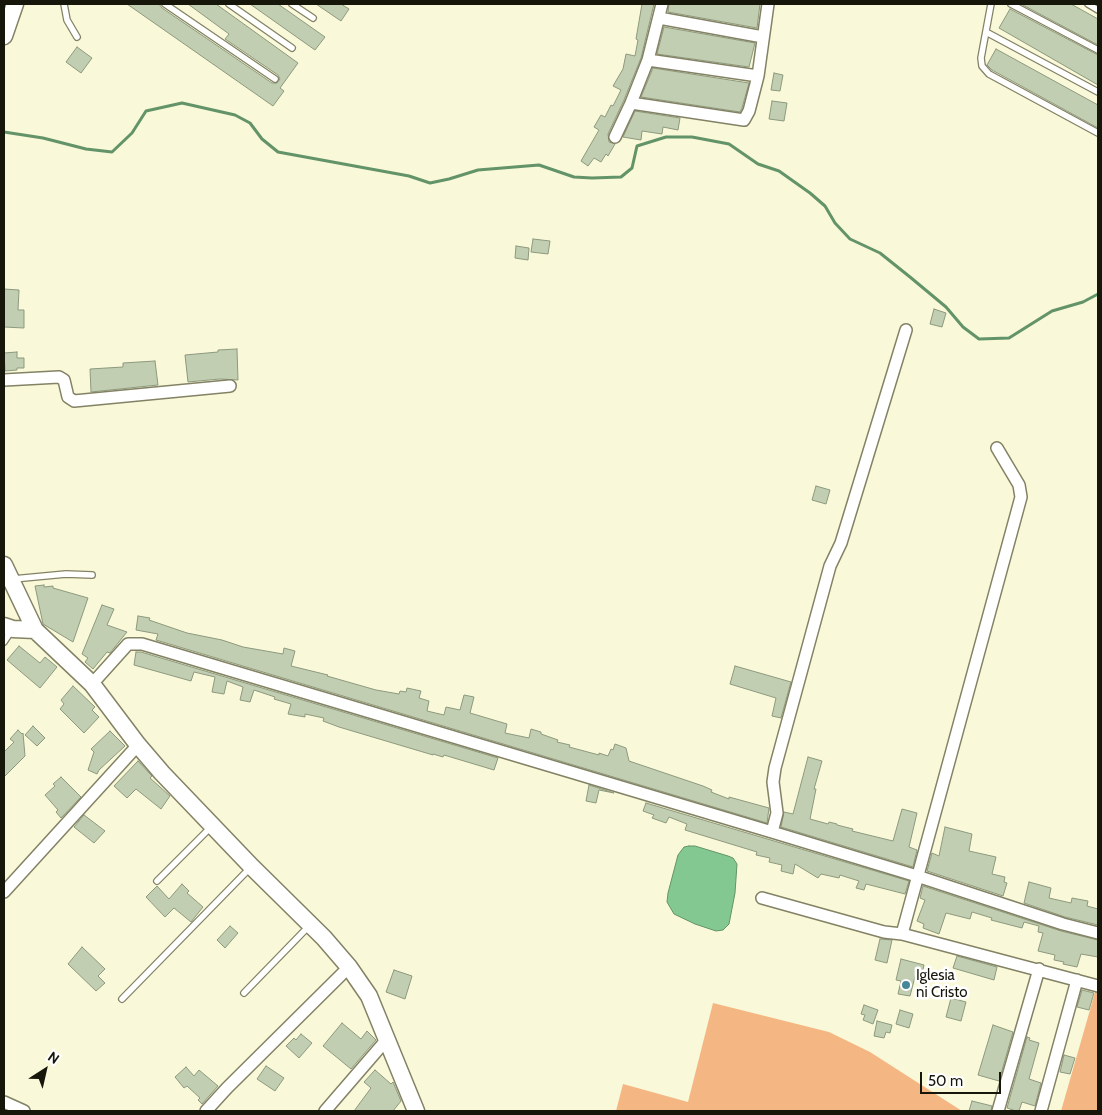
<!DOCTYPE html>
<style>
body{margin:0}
#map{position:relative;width:1102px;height:1115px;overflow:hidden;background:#f9f8d8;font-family:Cabin,sans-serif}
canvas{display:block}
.frame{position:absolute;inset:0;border:5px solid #17160b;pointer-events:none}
.north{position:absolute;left:20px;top:1045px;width:50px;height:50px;-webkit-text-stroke:4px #fff;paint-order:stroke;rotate:35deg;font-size:14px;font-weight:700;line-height:20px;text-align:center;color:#17160b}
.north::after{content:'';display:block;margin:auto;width:18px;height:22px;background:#17160b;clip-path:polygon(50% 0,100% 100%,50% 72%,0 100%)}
.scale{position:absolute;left:920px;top:1072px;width:81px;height:22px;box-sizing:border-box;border:2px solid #17160b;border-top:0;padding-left:6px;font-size:15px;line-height:18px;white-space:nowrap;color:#17160b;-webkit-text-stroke:4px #fff;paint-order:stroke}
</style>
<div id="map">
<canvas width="1102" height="1115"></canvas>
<div class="frame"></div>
<div class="north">N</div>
<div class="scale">50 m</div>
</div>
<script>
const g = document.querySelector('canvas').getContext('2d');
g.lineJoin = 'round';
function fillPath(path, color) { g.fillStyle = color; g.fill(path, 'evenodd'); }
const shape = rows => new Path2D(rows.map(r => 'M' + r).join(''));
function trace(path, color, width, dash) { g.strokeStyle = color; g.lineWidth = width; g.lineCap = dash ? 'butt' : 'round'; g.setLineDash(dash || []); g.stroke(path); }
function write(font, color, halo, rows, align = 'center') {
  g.font = font + ' Cabin,sans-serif'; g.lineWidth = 5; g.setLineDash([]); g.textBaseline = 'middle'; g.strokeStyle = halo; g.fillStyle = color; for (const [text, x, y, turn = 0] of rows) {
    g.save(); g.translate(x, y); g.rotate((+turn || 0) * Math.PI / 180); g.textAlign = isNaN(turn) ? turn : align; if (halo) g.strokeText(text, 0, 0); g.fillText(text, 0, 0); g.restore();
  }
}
const green = shape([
 [1096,989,1098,990,1098,1111,1061,1111],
 [713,1003,829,1032,870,1052,962,1111,616,1111,623,1084,688,1102]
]);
const water = shape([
 [689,846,695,846,728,856,733,858,737,864,735,893,729,924,723,930,716,931,695,924,674,914,667,902,668,893,678,855,684,847,689,846]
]);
const stream = shape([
 [4,132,43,138,86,149,112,152,132,133,146,111,182,103,235,115,250,123,262,139,278,152,409,176,430,183,449,179,478,170,539,165,574,177,592,178,621,177,632,168,637,146,666,137,692,137,729,144,758,164,779,171,810,193,825,206,835,223,850,239,880,253,910,277,946,307,963,327,979,339,1009,338,1052,311,1083,302,1098,294]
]);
const building = shape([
 [127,4,159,4,162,8,272,83,277,83,280,79,278,75,225,39,229,34,188,4,216,4,298,63,280,88,284,91,273,106,127,4],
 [250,4,278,4,325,37,315,50,250,4],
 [316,4,341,4,349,9,341,21,316,4],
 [642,4,654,4,641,58,624,100,608,134,609,142,615,144,608,156,606,154,601,162,594,158,588,166,581,161,599,130,594,127,601,115,605,117,611,105,613,106,621,90,613,86,623,69,626,54,635,56,638,40,636,39,642,4],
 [669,4,760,4,757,28,668,12,669,4],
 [1021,4,1071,4,1098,19,1098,45,1021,4],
 [1010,9,1098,55,1098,85,999,28,1010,9],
 [664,27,755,43,749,67,657,54,664,27],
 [77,47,92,58,81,73,66,62,77,47],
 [996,49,1098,105,1098,128,992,70,987,65,996,49],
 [653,68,749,83,742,108,740,112,641,97,653,68],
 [774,73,783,75,780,91,771,90,774,73],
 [772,101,787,103,784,121,769,119,772,101],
 [635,111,680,118,678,130,663,127,662,134,642,131,641,140,623,137,635,111],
 [533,239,550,241,548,254,531,252,533,239],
 [516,246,529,248,528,260,515,258,516,246],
 [4,289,19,290,18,310,24,310,24,328,4,327,4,289],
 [934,309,946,313,942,327,930,324,934,309],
 [237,349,238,380,220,379,188,382,185,355,218,352,218,350,237,349],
 [17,352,17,358,24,358,24,368,17,368,17,370,5,371,4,353,17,352],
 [155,361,158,385,91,392,90,369,123,367,123,363,155,361],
 [816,486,830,490,826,504,812,500,816,486],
 [44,585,44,587,53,586,53,588,88,598,73,642,43,624,35,586,44,585],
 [102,605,114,609,107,625,127,632,110,653,107,652,93,669,85,662,88,658,82,654,102,605],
 [138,616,150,618,149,620,187,633,222,640,243,647,283,654,284,648,295,651,291,666,328,675,327,676,376,690,399,694,400,691,406,692,407,688,421,691,419,698,429,701,427,711,444,715,446,707,460,710,464,695,474,697,470,713,507,724,505,733,529,738,531,729,541,732,541,734,558,740,557,742,570,745,569,747,599,755,599,753,608,756,611,749,613,750,615,744,626,748,629,761,703,786,712,790,711,792,729,799,729,797,769,808,767,823,156,640,158,634,136,630,138,616],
 [19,646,40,663,45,657,57,667,40,688,7,660,19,646],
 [136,652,141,652,498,758,494,770,444,755,443,757,433,754,433,755,339,727,323,721,324,718,305,714,305,717,288,714,291,704,274,699,275,697,254,690,250,702,240,700,243,687,227,681,224,694,212,692,215,677,194,672,191,681,134,665,136,652],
 [735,666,791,682,781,718,772,716,776,698,730,684,735,666],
 [73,686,95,707,92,710,99,717,84,733,60,709,64,704,61,700,73,686],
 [33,726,45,738,37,746,25,735,33,726],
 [18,730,22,734,23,733,25,756,4,777,4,752,14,742,10,739,18,730],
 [110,731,125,746,99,770,97,774,88,770,94,752,91,749,110,731],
 [808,757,822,761,814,789,816,789,810,819,828,824,829,822,837,824,837,825,853,829,852,831,893,841,902,809,917,813,909,847,917,850,913,867,781,827,784,812,793,814,808,757],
 [138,761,152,776,150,778,170,796,161,809,136,789,127,798,114,786,138,761],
 [61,777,81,797,61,818,56,812,58,810,45,795,55,786,53,784,61,777],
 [589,785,614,793,599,790,596,803,586,801,589,785],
 [646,803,909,881,905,894,866,884,864,890,856,888,859,881,840,875,839,878,821,874,818,878,795,864,793,874,781,871,782,865,769,862,770,858,756,855,757,852,685,830,687,824,669,817,666,823,652,818,654,815,643,811,646,803],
 [84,815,105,831,94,843,74,827,84,815],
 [945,827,972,834,969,851,996,857,992,874,1005,877,1004,882,1007,883,1003,896,927,871,932,853,939,856,945,827],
 [1029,882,1051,888,1049,898,1071,903,1072,898,1088,901,1087,906,1098,909,1098,925,1065,917,1024,903,1029,882],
 [182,884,189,891,187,893,203,907,191,922,174,908,165,917,146,897,157,886,169,899,182,884],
 [923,886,1061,931,1098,940,1098,957,1081,954,1077,967,1063,964,1064,962,1054,960,1055,955,1038,951,1043,933,1038,932,1039,926,1024,922,1022,928,991,920,992,918,972,912,970,919,946,913,939,934,923,928,924,924,917,921,925,900,920,898,923,886],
 [230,926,238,933,225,948,217,940,230,926],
 [880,939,892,940,887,963,875,960,880,939],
 [82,947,105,969,98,976,105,983,96,991,68,964,82,947],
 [957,956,997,967,994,980,953,968,957,956],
 [901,959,924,965,922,974,916,973,910,996,898,994,901,981,896,980,901,959],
 [394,970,412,976,405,999,386,992,394,970],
 [1082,990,1094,993,1089,1010,1077,1007,1082,990],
 [951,998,966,1002,961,1021,946,1017,951,998],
 [864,1005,878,1010,873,1024,863,1020,865,1015,861,1014,864,1005],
 [900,1010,913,1014,909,1028,896,1024,900,1010],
 [877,1021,892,1025,890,1033,886,1032,884,1038,874,1036,877,1021],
 [342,1023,361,1039,367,1031,376,1040,351,1069,323,1046,342,1023],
 [993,1025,1013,1032,999,1081,978,1075,993,1025],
 [301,1034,312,1043,299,1058,286,1046,294,1038,296,1040,301,1034],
 [1027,1037,1030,1038,1029,1040,1039,1043,1029,1079,1041,1083,1035,1106,1022,1102,1019,1111,1016,1111,1007,1108,1027,1037],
 [1064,1055,1075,1058,1070,1074,1060,1072,1064,1055],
 [266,1066,284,1078,275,1091,257,1079,266,1066],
 [186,1067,194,1076,199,1070,218,1086,202,1104,198,1100,200,1098,187,1086,184,1088,175,1077,186,1067],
 [375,1070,391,1084,393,1082,401,1101,393,1111,354,1111,371,1088,364,1082,375,1070],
 [972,1101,992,1106,991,1111,969,1111,972,1101]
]);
const lane = shape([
 [64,4,67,20,77,37],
 [165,4,275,79],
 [229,4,292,48],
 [292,4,313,18],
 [991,4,981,58,982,66,989,74,1098,133],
 [1011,4,1098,50],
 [1088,4,1098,10],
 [986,32,1098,92],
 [13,579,66,574,92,575],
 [4,642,12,630],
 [157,881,211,827],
 [244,993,309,926],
 [122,999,250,868]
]);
const street = shape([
 [659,18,763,37],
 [648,60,758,76],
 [631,103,744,120,749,111,758,76,768,4],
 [615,137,631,103,648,60,662,4],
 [4,380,59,377,64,380,68,397,74,401,230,386],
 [997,448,1019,485,1021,497,902,934,1098,986],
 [92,684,128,644,142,644,772,832,917,876,1063,924,1098,933],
 [772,832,777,813,773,782,775,768,830,566,841,543,906,330],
 [4,892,138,745],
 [762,898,884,932,902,934],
 [4,1102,24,1111],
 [206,1111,227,1088,349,967],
 [325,1111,388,1038],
 [998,1111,1039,969],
 [1041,1111,1077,980]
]);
const secondary = shape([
 [4,36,15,4],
 [4,565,35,630,92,684,138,745,162,773,252,867,324,938,349,967,369,996,416,1111],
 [4,626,13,629,35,630]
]);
const markers = [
 [906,985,5,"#468899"]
];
const poiNames = [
 ["Iglesia",916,976],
 ["ni Cristo",916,993]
];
fillPath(green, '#f4b784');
fillPath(water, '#83c890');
trace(water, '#639368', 1);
trace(stream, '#639368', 3);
fillPath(building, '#c1ceb2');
trace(building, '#8d997e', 1);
trace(lane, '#838265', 8);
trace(street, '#838265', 14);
trace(secondary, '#838265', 19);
trace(lane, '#fff', 5.5);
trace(street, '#fff', 11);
trace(secondary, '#fff', 16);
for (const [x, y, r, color] of markers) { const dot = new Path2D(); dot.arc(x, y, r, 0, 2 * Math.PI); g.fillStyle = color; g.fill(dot); trace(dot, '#fff', 2); }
write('15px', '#17160b', '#fff', poiNames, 'left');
</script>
